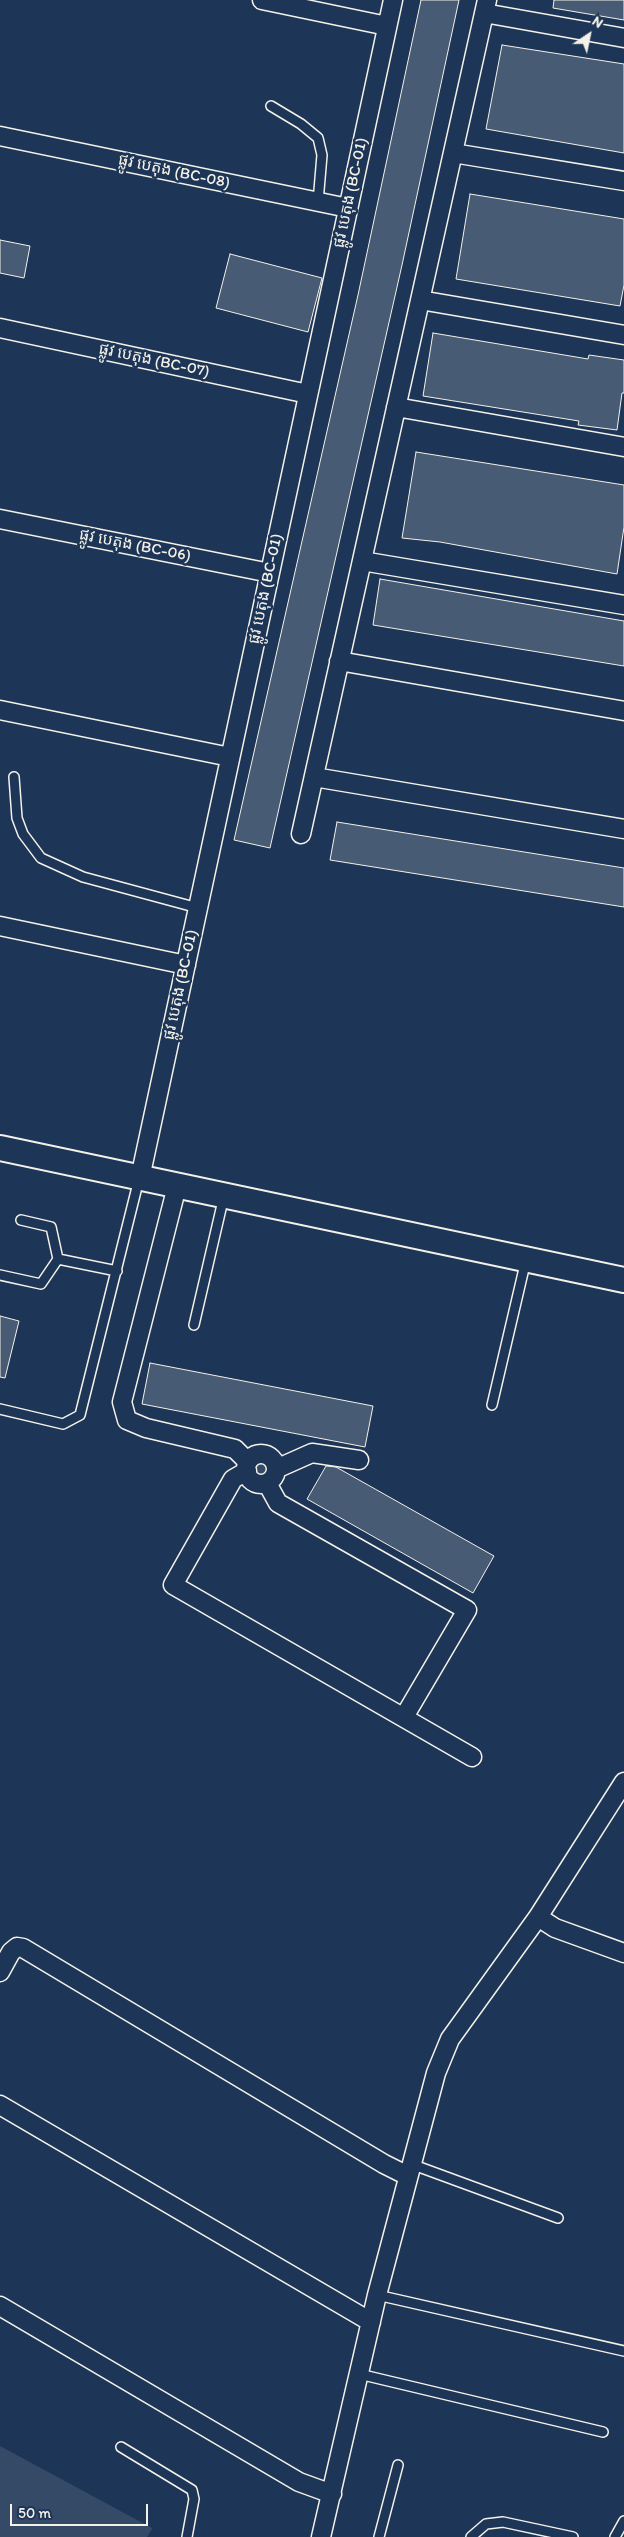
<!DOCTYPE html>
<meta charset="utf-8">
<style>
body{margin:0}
#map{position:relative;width:624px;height:2537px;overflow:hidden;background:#1d3557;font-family:Itim,sans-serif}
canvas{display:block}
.north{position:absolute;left:564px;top:10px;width:50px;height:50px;-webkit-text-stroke:4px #1d3557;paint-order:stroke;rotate:34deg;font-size:14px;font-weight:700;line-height:20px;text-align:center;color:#f4f1e8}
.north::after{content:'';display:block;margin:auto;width:18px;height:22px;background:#f4f1e8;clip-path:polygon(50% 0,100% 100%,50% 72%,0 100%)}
.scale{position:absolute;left:10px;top:2504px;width:138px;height:22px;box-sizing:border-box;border:2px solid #f4f1e8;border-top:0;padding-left:6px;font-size:15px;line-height:18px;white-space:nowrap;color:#f4f1e8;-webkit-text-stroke:4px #1d3557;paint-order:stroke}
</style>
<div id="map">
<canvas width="624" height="2537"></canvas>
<div class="north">N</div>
<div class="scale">50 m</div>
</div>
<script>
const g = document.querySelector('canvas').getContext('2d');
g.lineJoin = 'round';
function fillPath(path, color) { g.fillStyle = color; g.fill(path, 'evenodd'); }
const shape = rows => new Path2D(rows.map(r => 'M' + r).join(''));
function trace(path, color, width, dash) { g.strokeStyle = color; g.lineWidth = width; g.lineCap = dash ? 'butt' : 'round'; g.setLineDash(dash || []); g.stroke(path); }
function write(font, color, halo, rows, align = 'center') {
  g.font = font + ' Itim,"Noto Sans Khmer",sans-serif'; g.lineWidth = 5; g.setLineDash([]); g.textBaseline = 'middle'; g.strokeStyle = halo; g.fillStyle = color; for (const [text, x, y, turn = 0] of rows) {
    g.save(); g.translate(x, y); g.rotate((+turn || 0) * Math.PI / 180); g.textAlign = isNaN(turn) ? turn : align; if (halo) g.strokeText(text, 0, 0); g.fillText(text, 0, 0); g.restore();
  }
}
const green = shape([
 '252 1469a10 10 0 1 1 20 0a10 10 0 1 1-20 0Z',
 [0,2446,152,2528,152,2529,147,2537,0,2537]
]);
const building = shape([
 [421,0,459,0,402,265,270,848,234,840,358,295,421,0],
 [554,0,624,0,624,20,553,8,554,0],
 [502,45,624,64,624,153,486,129,502,45],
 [470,194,624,219,624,285,620,306,456,279,470,194],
 [0,240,30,246,24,278,0,273,0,240],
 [230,254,322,278,308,332,216,308,230,254],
 [433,333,588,359,589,355,624,360,624,393,622,393,617,430,578,425,579,421,423,396,433,333],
 [416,452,624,485,624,527,617,574,440,542,402,538,416,452],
 [380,579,624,621,624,666,373,625,380,579],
 [337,822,624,868,624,907,330,860,337,822],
 [0,1316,19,1321,5,1378,0,1377,0,1316],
 [150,1363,373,1406,365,1447,142,1404,150,1363],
 [326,1466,336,1467,494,1556,473,1593,307,1499,326,1466]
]);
const service = shape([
 [271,106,301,124,318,138,322,155,318,202],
 [14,777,17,818,23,834,41,858,83,877,198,908],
 [21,1220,51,1227,58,1259],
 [0,1275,41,1284,58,1259,117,1271],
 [194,1325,224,1196],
 [492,1405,526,1260],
 [0,1409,63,1424,80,1415,139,1179],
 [411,2164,558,2218],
 [377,2295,624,2351],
 [359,2374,603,2432],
 [121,2447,192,2490,194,2499,187,2537],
 [379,2537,398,2465],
 [471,2537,486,2524,503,2522,573,2537],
 [615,2537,624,2521]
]);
const minor = shape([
 [262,0,387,26],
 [484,13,624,38],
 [0,136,348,208],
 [453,153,624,181],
 [420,300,624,335],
 [0,328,308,394],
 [396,407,624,447],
 [0,519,270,573],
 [362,561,624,605],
 [339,661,624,711],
 [0,710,230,757],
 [314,777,624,829],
 [301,834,487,0],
 [0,926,186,965],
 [140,1178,393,0],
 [177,1186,122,1402,127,1420,146,1428,235,1449,248,1462],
 '246 1469a15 15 0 1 1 30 0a15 15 0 1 1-30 0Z',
 [276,1469,312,1453,359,1460],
 [247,1471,233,1479,173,1585,472,1757],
 [267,1483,278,1503,467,1610,404,1717],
 [538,1917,555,1928,624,1953],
 [0,1972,11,1952,17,1947,23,1948,384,2164,408,2176],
 [0,2105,371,2322],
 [0,2306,299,2482,332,2494],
 [321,2537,377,2295,436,2073,450,2039,538,1917,624,1782]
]);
const secondary = shape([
 [0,1148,624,1280]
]);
const streetNames = [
 ["ផ្លូវ បេតុង (BC-08)",174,172,12],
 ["ផ្លូវ បេតុង (BC-01)",351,193,-78],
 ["ផ្លូវ បេតុង (BC-07)",154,361,12],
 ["ផ្លូវ បេតុង (BC-06)",135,546,11],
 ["ផ្លូវ បេតុង (BC-01)",266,589,-78],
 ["ផ្លូវ បេតុង (BC-01)",181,985,-78]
];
fillPath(green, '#354a67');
fillPath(building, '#485b74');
trace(building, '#f4f1e8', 1);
trace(service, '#f4f1e8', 12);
trace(minor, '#f4f1e8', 21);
trace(secondary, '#f4f1e8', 28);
trace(service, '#1d3557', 9);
trace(minor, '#1d3557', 18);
trace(secondary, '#1d3557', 24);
write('16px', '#f4f1e8', '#1d3557', streetNames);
</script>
